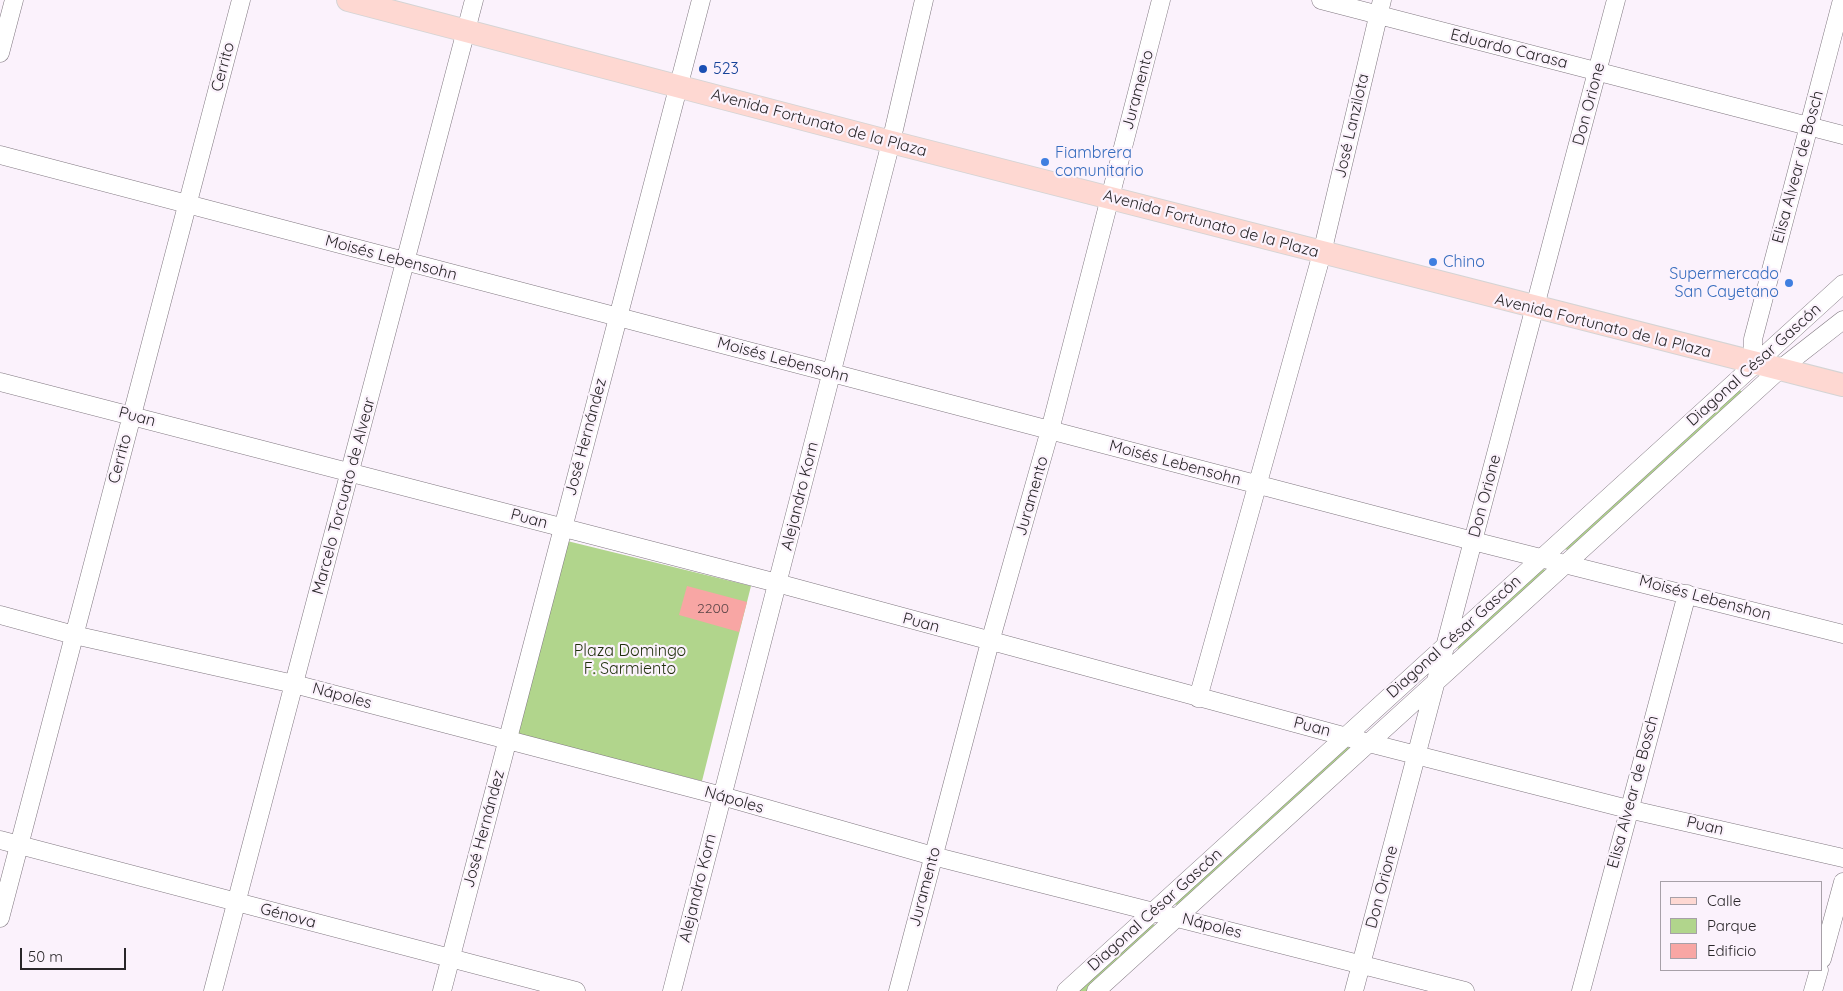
<!DOCTYPE html>
<meta charset="utf-8">
<style>
body{margin:0}
#map{position:relative;width:1843px;height:991px;overflow:hidden;background:#fbf2fc;font-family:Quicksand,sans-serif}
canvas{display:block}
.legend{position:absolute;left:1660px;top:881px;width:162px;height:90px;box-sizing:border-box;background:#fbf2fc;border:1px solid #a7a0a8;margin:0;padding:6px 9px;list-style:none;font-size:15px;color:#292629}
.legend li{display:flex;align-items:center;gap:10px;height:25px}
.legend b{width:25px;border:1px solid #a7a0a8}
.scale{position:absolute;left:20px;top:948px;width:106px;height:22px;box-sizing:border-box;border:2px solid #292629;border-top:0;padding-left:6px;font-size:15px;line-height:18px;white-space:nowrap;color:#292629;-webkit-text-stroke:4px #fbf2fc;paint-order:stroke}
</style>
<div id="map">
<canvas width="1843" height="991"></canvas>
<ul class="legend">
<li><b style="height:6px;background:#fed8d2"></b>Calle</li>
<li><b style="height:14px;background:#b1d58c"></b>Parque</li>
<li><b style="height:14px;background:#f8a6a4"></b>Edificio</li>
</ul>
<div class="scale">50 m</div>
</div>
<script>
const g = document.querySelector('canvas').getContext('2d');
g.lineJoin = 'round';
function fillPath(path, color) { g.fillStyle = color; g.fill(path, 'evenodd'); }
const shape = rows => new Path2D(rows.map(r => 'M' + r).join(''));
function trace(path, color, width, dash) { g.strokeStyle = color; g.lineWidth = width; g.lineCap = dash ? 'butt' : 'round'; g.setLineDash(dash || []); g.stroke(path); }
function write(font, color, halo, rows, align = 'center') {
  g.font = font + ' Quicksand,sans-serif'; g.lineWidth = 4.5; g.setLineDash([]); g.textBaseline = 'middle'; g.strokeStyle = halo; g.fillStyle = color; for (const [text, x, y, turn = 0] of rows) {
    g.save(); g.translate(x, y); g.rotate((+turn || 0) * Math.PI / 180); g.textAlign = isNaN(turn) ? turn : align; if (halo) g.strokeText(text, 0, 0); g.fillText(text, 0, 0); g.restore();
  }
}
const green = shape([
 [1737,387,1744,394,1572,551,1560,548],
 [559,539,751,586,702,781,510,733],
 [1539,568,1550,571,1456,656,1460,640],
 [1343,746,1354,749,1181,906,1170,903],
 [1148,923,1160,926,1088,991,1073,991]
]);
const building = shape([
 [687,586,747,602,739,632,679,615]
]);
const minor = shape([
 [1321,0,1843,135],
 [0,53,14,0],
 [0,155,1473,541,1843,634],
 [1753,364,1753,339,1842,0],
 [0,382,777,583,1369,743,1628,809,1843,858],
 [0,615,74,635,294,684,722,796,933,856,1465,991],
 [1198,698,1322,253,1382,0],
 [0,840,576,991],
 [0,918,241,0],
 [1822,959,1843,882],
 [213,991,474,0],
 [442,991,701,0],
 [672,991,891,142,924,0],
 [898,991,990,642,1050,430,1161,0],
 [1066,991,1843,284],
 [1096,991,1779,370,1843,320],
 [1354,991,1616,0],
 [1581,991,1687,594],
 [1813,991,1819,970]
]);
const major = shape([
 [348,0,891,142,1843,385]
]);
const markers = [
 [703,69,5,"#1a4fb4"],
 [1045,162,5,"#3f7fe0"],
 [1433,262,5,"#3f7fe0"],
 [1789,283,5,"#3f7fe0"]
];
const numberNames = [
 ["2200",713,609]
];
const streetNames = [
 ["Eduardo Carasa",1509,49,14],
 ["Cerrito",223,67,-75],
 ["Juramento",1138,90,-75],
 ["Don Orione",1589,104,-75],
 ["Avenida Fortunato de la Plaza",819,123,15],
 ["José Lanzilota",1352,126,-77],
 ["Elisa Alvear de Bosch",1798,167,-75],
 ["Avenida Fortunato de la Plaza",1211,224,15],
 ["Moisés Lebensohn",391,258,15],
 ["Avenida Fortunato de la Plaza",1603,326,14],
 ["Moisés Lebensohn",783,360,15],
 ["Diagonal César Gascón",1754,365,-42],
 ["Puan",137,417,15],
 ["José Hernández",586,437,-75],
 ["Cerrito",120,459,-75],
 ["Moisés Lebensohn",1175,463,15],
 ["Marcelo Torcuato de Alvear",344,496,-75],
 ["Alejandro Korn",800,496,-76],
 ["Juramento",1032,496,-74],
 ["Don Orione",1485,496,-75],
 ["Puan",529,519,15],
 ["Moisés Lebenshon",1705,598,15],
 ["Puan",921,623,15],
 ["Diagonal César Gascón",1454,637,-42],
 ["Nápoles",342,696,15],
 ["Puan",1312,727,14],
 ["Elisa Alvear de Bosch",1633,792,-75],
 ["Nápoles",734,800,16],
 ["Puan",1705,826,13],
 ["José Hernández",484,829,-75],
 ["Juramento",925,887,-75],
 ["Don Orione",1382,887,-75],
 ["Alejandro Korn",698,888,-76],
 ["Diagonal César Gascón",1155,910,-42],
 ["Génova",288,916,15],
 ["Nápoles",1212,926,14]
];
const transitNames = [
 ["523",713,69]
];
const shopNames = [
 ["Fiambrera",1055,153],
 ["comunitario",1055,171],
 ["Chino",1443,262],
 ["Supermercado",1779,274,"right"],
 ["San Cayetano",1779,292,"right"]
];
const parkNames = [
 ["Plaza Domingo",630,651],
 ["F. Sarmiento",630,669]
];
fillPath(green, '#b1d58c');
fillPath(building, '#f8a6a4');
trace(minor, '#807880', 19);
trace(major, '#d4d4d4', 24);
trace(minor, '#fff', 18);
trace(major, '#fed8d2', 22);
for (const [x, y, r, color] of markers) { const dot = new Path2D(); dot.arc(x, y, r, 0, 2 * Math.PI); g.fillStyle = color; g.fill(dot); trace(dot, '#fbf2fc', 2); }
write('14px', '#5d4648', null, numberNames);
write('16px', '#292629', '#fbf2fc', streetNames);
write('16px', '#164399', '#fbf2fc', transitNames, 'left');
write('16px', '#366cbe', '#fbf2fc', shopNames, 'left');
write('16px', '#1f2f0b', '#fbf2fc', parkNames);
</script>
